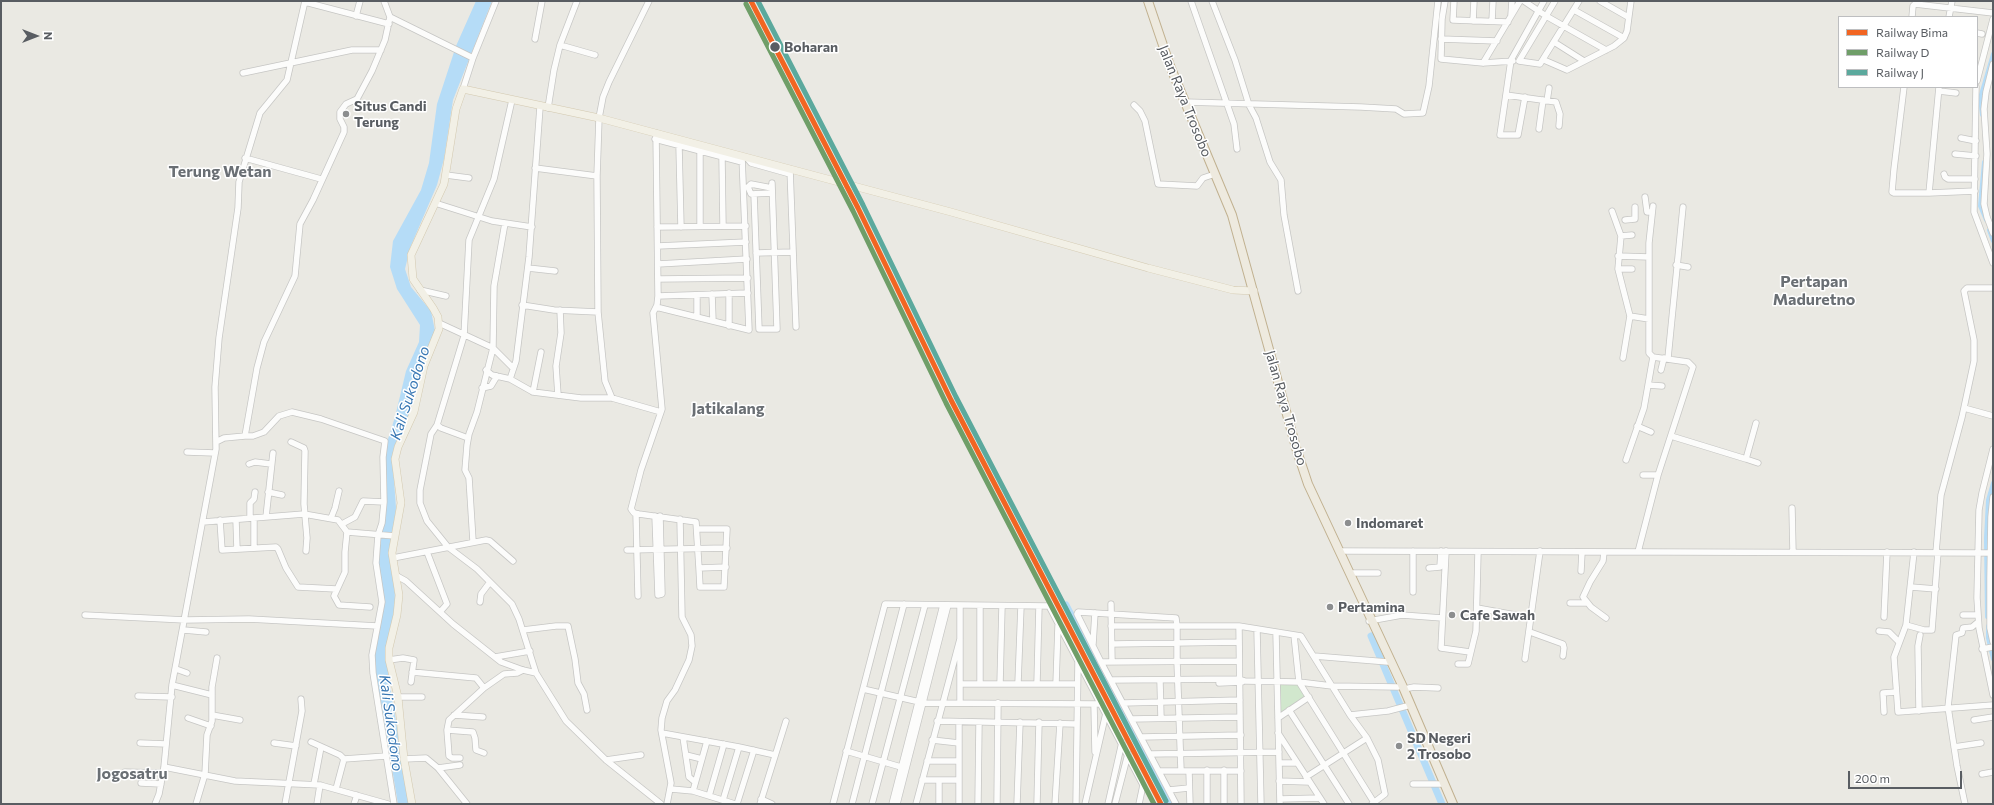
<!DOCTYPE html>
<style>
body{margin:0}
#map{position:relative;width:1994px;height:805px;overflow:hidden;background:#eae9e3;font-family:Commissioner,sans-serif}
canvas{display:block}
.frame{position:absolute;inset:0;border:2px solid #595d62;pointer-events:none}
.legend{position:absolute;left:1838px;top:16px;width:140px;height:72px;box-sizing:border-box;background:#fff;border:1px solid #bdbec0;margin:0;padding:5px 7px;list-style:none;font-size:12px;color:#595d62}
.legend li{display:flex;align-items:center;gap:8px;height:20px}
.legend b{width:20px;border:1px solid #bdbec0}
.north{position:absolute;left:16px;top:16px;width:40px;height:40px;-webkit-text-stroke:3px #fff;paint-order:stroke;rotate:90deg;font-size:11px;font-weight:700;line-height:16px;text-align:center;color:#595d62}
.north::after{content:'';display:block;margin:auto;width:14px;height:18px;background:#595d62;clip-path:polygon(50% 0,100% 100%,50% 72%,0 100%)}
.scale{position:absolute;left:1848px;top:771px;width:114px;height:18px;box-sizing:border-box;border:2px solid #595d62;border-top:0;padding-left:5px;font-size:12px;line-height:14px;white-space:nowrap;color:#595d62;-webkit-text-stroke:3px #fff;paint-order:stroke}
</style>
<div id="map">
<canvas width="1994" height="805"></canvas>
<div class="frame"></div>
<ul class="legend">
<li><b style="height:5px;background:#f26522"></b>Railway Bima</li>
<li><b style="height:5px;background:#6f9e68"></b>Railway D</li>
<li><b style="height:5px;background:#5ba99d"></b>Railway J</li>
</ul>
<div class="north">N</div>
<div class="scale">200 m</div>
</div>
<script>
const g = document.querySelector('canvas').getContext('2d');
g.lineJoin = 'round';
function fillPath(path, color) { g.fillStyle = color; g.fill(path, 'evenodd'); }
const shape = rows => new Path2D(rows.map(r => 'M' + r).join(''));
function trace(path, color, width, dash) { g.strokeStyle = color; g.lineWidth = width; g.lineCap = dash ? 'butt' : 'round'; g.setLineDash(dash || []); g.stroke(path); }
function write(font, color, halo, rows, align = 'center') {
  g.font = font + ' Commissioner,sans-serif'; g.lineWidth = 3; g.setLineDash([]); g.textBaseline = 'middle'; g.strokeStyle = halo; g.fillStyle = color; for (const [text, x, y, turn = 0] of rows) {
    g.save(); g.translate(x, y); g.rotate((+turn || 0) * Math.PI / 180); g.textAlign = isNaN(turn) ? turn : align; if (halo) g.strokeText(text, 0, 0); g.fillText(text, 0, 0); g.restore();
  }
}
const green = shape([
 [1277,682,1299,682,1309,697,1278,718]
]);
const water = shape([
 [476,1,492,1,453,100,444,159,437,185,410,248,405,269,411,287,431,311,435,331,393,466,396,508,394,524,395,607,388,644,388,675,410,804,398,804,380,697,373,672,373,651,383,608,377,565,382,533,384,452,395,417,406,371,419,342,420,325,397,289,390,267,393,241,421,190,429,163,437,104,456,46]
]);
const canal = shape([
 [1982,115,1980,98,1993,54],
 [1984,162,1980,206,1986,220],
 [1989,230,1993,241],
 [1987,617,1986,538,1988,500,1993,483],
 [1988,626,1988,638,1993,659]
]);
const river = shape([
 [1066,605,1170,804],
 [1371,636,1442,804]
]);
const minor = shape([
 [384,1,390,17,473,58],
 [1191,1,1234,124,1237,149],
 [1212,1,1235,60,1249,105,1256,118,1270,162,1281,180,1284,215,1298,291],
 [1445,1,1442,19,1441,59,1483,63,1513,61],
 [1454,1,1453,20,1508,22],
 [1524,1,1546,16,1519,61,1540,64,1579,1],
 [1555,1,1546,16,1606,50],
 [1600,1,1628,17],
 [305,2,389,24],
 [1574,10,1624,38,1627,31,1631,1],
 [1511,15,1512,1],
 [356,16,360,1],
 [1912,17,1913,6,1915,4,1993,13],
 [1949,17,1952,1],
 [1473,21,1474,1],
 [1492,21,1493,1],
 [1977,33,1982,34],
 [535,39,542,1],
 [1441,39,1497,41],
 [1554,42,1584,61],
 [560,45,595,55],
 [1544,60,1567,70,1614,46,1624,38],
 [1483,63,1520,1],
 [1993,64,1986,92,1984,109,1987,154,1984,204,1987,217,1993,233],
 [243,73,352,50,381,50],
 [1977,81,1993,19],
 [1904,87,1894,169,1892,192,1894,193,1929,193,1939,87],
 [1976,87,1974,212,1993,263],
 [463,89,473,58,496,1],
 [1939,91,1956,93],
 [1506,95,1556,102,1560,114,1559,126],
 [1525,97,1518,135,1500,135,1511,60,1544,1],
 [512,100,494,179,469,240,464,336,437,425,431,434,420,490,420,503,427,521,448,547,477,569,512,604,519,619,536,673,566,721,606,760,661,804],
 [1547,101,1549,88],
 [1185,102,1361,107,1396,109,1404,114,1423,113,1429,86,1438,1],
 [1134,105,1140,111,1145,121,1158,184,1197,186,1203,178,1212,175],
 [540,107,529,257,516,361,510,379,533,392,581,398,612,398,661,412],
 [548,108,554,70,560,45,577,1],
 [1539,129,1543,100],
 [656,133,658,296,657,305,653,313,662,409,641,470,631,509,634,513,639,514,696,522,699,568,726,567],
 [1961,138,1976,141],
 [655,139,742,162],
 [679,146,681,227],
 [700,151,700,226],
 [1955,154,1976,156],
 [245,158,321,179],
 [722,158,723,226],
 [747,158,751,163,790,174],
 [535,168,597,176],
 [790,169,796,327],
 [1944,174,1945,177,1948,179,1975,179],
 [446,175,469,178],
 [772,193,751,194,748,187,751,184,772,188],
 [1929,193,1975,191],
 [754,194,759,329,777,329,772,183],
 [1645,197,1647,212,1652,212],
 [435,203,492,221,532,227],
 [1612,211,1621,236,1618,269,1630,316,1649,319],
 [1625,220,1635,219,1635,207],
 [657,227,746,226],
 [1621,236,1632,235],
 [658,246,746,242],
 [756,253,793,252],
 [1618,256,1649,257],
 [658,264,747,259],
 [1676,265,1688,267],
 [528,268,555,271],
 [1618,269,1632,269],
 [658,279,748,278],
 [420,290,446,296],
 [712,294,713,321],
 [697,295,697,317],
 [658,296,748,293],
 [522,305,554,310,598,312],
 [656,307,749,330,742,157],
 [439,323,493,348,513,368],
 [729,326,729,293],
 [1623,358,1630,316],
 [1668,358,1683,207],
 [486,370,492,375,510,379],
 [1661,370,1664,358],
 [1648,385,1662,386],
 [482,388,491,386,497,376],
 [533,392,541,352],
 [558,395,556,366,561,333,560,310],
 [612,398,605,381,598,312,597,176,599,118,603,97,609,82,649,1],
 [1964,408,1993,416],
 [437,425,441,428,468,438],
 [1637,426,1651,432],
 [245,436,253,436,264,432,279,416,292,412,321,419,385,441,383,457,384,502,382,523,378,535,376,563,382,602,372,655,373,673,394,804],
 [1671,436,1746,459,1756,423],
 [216,442,224,438,245,436,257,368,264,342,295,276,300,224,313,200,344,132,344,127,340,119,340,112,346,104,357,99,372,71,385,40,390,17],
 [291,442,304,448,305,451,304,504,307,538,306,551],
 [1993,449,1982,493,1979,510,1977,598,1979,628,1993,695],
 [187,452,215,453],
 [1746,459,1758,463],
 [1626,460,1644,408,1653,357],
 [249,464,255,462,271,464],
 [1643,475,1658,475],
 [268,492,282,495],
 [1993,497,1991,517,1990,578,1990,628,1993,642],
 [1792,508,1793,552],
 [636,514,638,596],
 [655,516,658,595,662,594,660,516],
 [266,517,273,453],
 [250,518,250,503,254,499,255,492],
 [331,518,335,508,339,491],
 [220,520,222,550,276,547,278,549,286,568,298,587,336,589],
 [236,520,237,549],
 [203,522,304,514,338,520,347,532,345,552,345,572,334,596,339,605,370,607],
 [342,524,355,517,363,501,384,502],
 [697,529,727,529,724,587,700,587,699,568],
 [347,532,395,536],
 [473,541,469,478,465,470,467,445,469,434,477,412,493,348,494,286,505,223],
 [254,548,254,518],
 [627,550,727,548],
 [1339,551,1993,553],
 [1446,551,1441,648,1470,652],
 [427,552,447,604,440,612],
 [1604,552,1603,561,1590,582,1583,597,1591,607,1606,618],
 [1638,552,1658,475,1693,367,1688,362,1653,357,1649,353,1649,243,1653,206],
 [1914,552,1906,625,1894,657,1898,712,1993,705],
 [1936,552,1941,495,1962,417,1974,361,1974,340,1964,291,1967,288,1993,288],
 [393,558,486,540,490,541,513,561],
 [1429,568,1440,567,1441,551],
 [1581,571,1582,552],
 [1349,573,1378,573],
 [397,576,406,581,453,624,501,662,523,670,536,673],
 [1911,587,1936,589],
 [1413,592,1413,551],
 [480,602,481,594,490,582],
 [1570,603,1587,603],
 [1111,604,1112,662],
 [960,606,960,703],
 [1477,608,1532,618],
 [85,615,185,620,249,619,377,626],
 [1963,615,1977,615],
 [1884,617,1887,552],
 [1369,621,1402,615,1442,618],
 [1906,625,1924,630,1932,630,1938,552],
 [1111,626,1239,626,1301,636,1350,715,1367,738,1378,760,1385,794,1372,804],
 [1239,626,1241,804],
 [184,630,206,632],
 [523,630,556,626,568,626,575,659,578,683,584,694,587,710],
 [1257,630,1261,804],
 [1879,631,1889,632,1899,642],
 [1530,632,1563,644,1564,648,1563,656],
 [1276,633,1280,804],
 [1294,635,1299,682,1375,804],
 [1093,644,1095,613],
 [1112,644,1239,642],
 [1982,649,1993,647],
 [1314,656,1388,662],
 [495,657,530,651],
 [1525,659,1540,551],
 [389,660,403,658,414,660,411,682],
 [1101,662,1239,661],
 [1458,664,1468,664,1476,631,1478,552],
 [176,669,187,673],
 [412,672,476,678,484,688],
 [1112,680,1239,679,1245,681,1299,682,1332,686,1398,687],
 [1160,681,1161,718],
 [1018,683,1021,606],
 [1037,683,1039,606],
 [1219,683,1242,682],
 [960,684,1056,684,1058,626],
 [980,684,980,606],
 [1000,684,1002,606],
 [1056,684,1077,684],
 [172,685,212,695],
 [863,689,924,703,1101,704],
 [1404,689,1414,687,1438,688],
 [138,696,172,697],
 [398,697,422,697],
 [1123,703,1240,700],
 [1094,704,1095,752],
 [1289,710,1349,804],
 [1919,711,1918,646,1920,635],
 [1884,712,1883,693,1896,692],
 [212,715,240,720],
 [454,715,483,717],
 [1350,715,1388,711,1407,706],
 [188,718,211,726],
 [1278,718,1309,697],
 [1131,719,1240,717],
 [1974,720,1993,717],
 [937,721,1076,724],
 [447,730,473,732,475,738,476,750,484,753],
 [662,733,739,747,775,755],
 [1278,733,1324,804],
 [683,737,689,777,695,782],
 [1141,737,1241,735],
 [932,740,959,743],
 [311,742,340,755,344,759,386,756],
 [140,743,166,744],
 [274,743,296,746],
 [1954,747,1981,743],
 [846,751,901,767],
 [1150,754,1279,752],
 [686,755,702,759],
 [460,758,452,758,449,756,447,730,449,720,484,688,504,674,517,673,523,670],
 [404,759,426,758,438,768,467,804],
 [606,760,641,755],
 [927,761,959,761],
 [1279,763,1297,763],
 [164,767,235,781,320,785,388,804],
 [438,768,460,765],
 [1207,770,1207,804],
 [1224,770,1224,804],
 [1160,771,1241,771],
 [1189,771,1190,804],
 [125,772,163,773],
 [1982,774,1993,772],
 [1306,777,1367,738],
 [922,780,959,780,959,722],
 [939,780,939,804],
 [1279,781,1309,782],
 [141,783,161,784],
 [314,784,321,747],
 [1413,784,1445,784],
 [336,789,344,759],
 [671,789,693,791,735,804],
 [1169,790,1189,788],
 [693,791,707,741],
 [709,796,724,744],
 [761,799,772,804],
 [1280,799,1320,798],
 [723,800,739,747],
 [155,804,159,794,164,767,172,685,216,449,215,387,219,338,238,208,239,182,260,113,287,80,305,1],
 [196,804,205,774,207,735,212,721,212,687,217,658],
 [285,804,302,711,301,699],
 [317,804,320,785],
 [354,804,357,795],
 [667,804,671,783,661,730,662,718,667,701,675,690,689,660,692,646,691,635,682,617,680,519],
 [737,804,754,750],
 [760,804,786,721],
 [833,804,885,604,1049,606,1143,785,1139,804],
 [852,804,904,604],
 [872,804,925,605],
 [892,804,943,605],
 [897,804,948,605],
 [916,804,960,639],
 [959,804,959,780],
 [978,804,979,723],
 [997,804,998,703],
 [1017,804,1020,722],
 [1037,804,1039,722],
 [1055,804,1060,723],
 [1076,804,1078,661],
 [1085,804,1106,713],
 [1108,804,1122,742],
 [1115,804,1128,754],
 [1176,804,1101,662,1077,614,1078,612,1176,618,1177,626,1177,661,1181,770],
 [1965,804,1957,766,1948,707,1956,635,1962,633,1963,628,1972,627,1978,622]
]);
const major = shape([
 [412,804,404,759,398,697,389,660,389,648,397,615,399,595,392,553,401,503,395,459,398,447,414,412,424,366,439,329,438,317,433,308,413,279,411,255,444,184,456,109,463,89,599,118,951,212,1148,268,1233,290,1254,291]
]);
const highway = shape([
 [1148,1,1170,66,1232,215,1297,451,1308,484,1403,687,1453,804]
]);
const rail1 = shape([
 [751,1,858,208,951,400,1161,804]
]);
const rail2 = shape([
 [746,4,853,211,946,403,1154,804]
]);
const rail3 = shape([
 [758,1,863,205,956,397,1166,801]
]);
const markers = [
 [775,47,5.5,"#595d62"],
 [346,114,4,"#8c8e8f"],
 [1348,523,4,"#8c8e8f"],
 [1330,607,4,"#8c8e8f"],
 [1452,615,4,"#8c8e8f"],
 [1399,746,4,"#8c8e8f"]
];
const stopNames = [
 ["Boharan",784,47]
];
const streetNames = [
 ["Jalan Raya Trosobo",1185,101,68],
 ["Jalan Raya Trosobo",1286,408,74]
];
const poiNames = [
 ["Situs Candi",354,106],
 ["Terung",354,122],
 ["Indomaret",1356,523],
 ["Pertamina",1338,607],
 ["Cafe Sawah",1460,615],
 ["SD Negeri",1407,738],
 ["2 Trosobo",1407,754]
];
const waterNames = [
 ["Kali Sukodono",410,393,-72],
 ["Kali Sukodono",391,723,82]
];
const quarterNames = [
 ["Terung Wetan",220,172],
 ["Pertapan",1814,282],
 ["Maduretno",1814,300],
 ["Jatikalang",728,409],
 ["Jogosatru",132,774]
];
fillPath(green, '#d1e7cd');
fillPath(water, '#b5dcf7');
trace(canal, '#b5dcf7', 4);
trace(river, '#b5dcf7', 7);
trace(minor, '#c6c6c4', 7);
trace(major, '#d3c9b0', 8);
trace(highway, '#c1b190', 10);
trace(minor, '#fcfcfb', 5.5);
trace(major, '#f2f0e6', 7);
trace(highway, '#eeeadf', 8);
trace(rail1, '#f26522', 5);
trace(rail2, '#6f9e68', 5);
trace(rail3, '#5ba99d', 5);
for (const [x, y, r, color] of markers) { const dot = new Path2D(); dot.arc(x, y, r, 0, 2 * Math.PI); g.fillStyle = color; g.fill(dot); trace(dot, '#fff', 1.5); }
write('bold 14px', '#595d62', '#fff', stopNames, 'left');
write('14px', '#595d62', '#fff', streetNames);
write('bold 14px', '#595d62', '#fff', poiNames, 'left');
write('italic 15px', '#3978b4', '#fff', waterNames);
write('bold 16px', '#6a6f74', '#fff', quarterNames);
</script>
